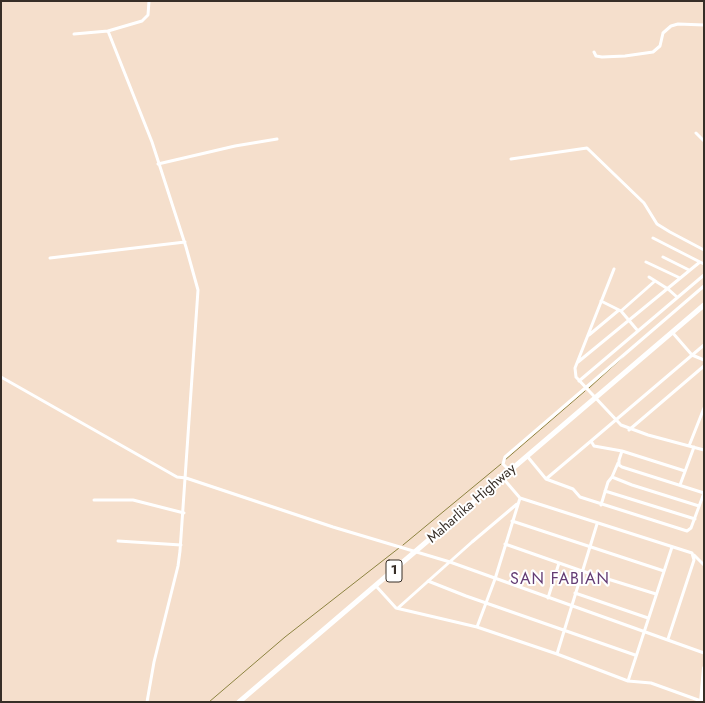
<!DOCTYPE html>
<style>
body{margin:0}
#map{position:relative;width:705px;height:703px;overflow:hidden;background:#f5dfcc;font-family:Jost,sans-serif}
canvas{display:block}
.frame{position:absolute;inset:0;border:2px solid #372e27;pointer-events:none}
</style>
<div id="map">
<canvas width="705" height="703"></canvas>
<div class="frame"></div>
</div>
<script>
const g = document.querySelector('canvas').getContext('2d');
g.lineJoin = 'round';
const shape = rows => new Path2D(rows.map(r => 'M' + r).join(''));
function trace(path, color, width, dash) { g.strokeStyle = color; g.lineWidth = width; g.lineCap = dash ? 'butt' : 'round'; g.setLineDash(dash || []); g.stroke(path); }
function write(font, color, halo, rows, align = 'center') {
  g.font = font + ' Jost,sans-serif'; g.lineWidth = 4; g.setLineDash([]); g.textBaseline = 'middle'; g.strokeStyle = halo; g.fillStyle = color; for (const [text, x, y, turn = 0] of rows) {
    g.save(); g.translate(x, y); g.rotate((+turn || 0) * Math.PI / 180); g.textAlign = isNaN(turn) ? turn : align; if (halo) g.strokeText(text, 0, 0); g.fillText(text, 0, 0); g.restore();
  }
}
const stream = shape([
 [589,388,623,357],
 [505,460,585,391],
 [403,545,501,464],
 [209,702,285,637,399,548]
]);
const minor = shape([
 [108,31,152,142,186,247,198,290,180,551,178,566,154,662,147,702],
 [74,34,108,31,142,21,148,15,149,1],
 [594,52,596,56,602,57,625,56,653,52,660,46,663,33,671,26,678,24,704,25],
 [696,133,704,141],
 [511,159,587,148,644,203,657,224,670,232,704,250],
 [158,164,235,146,277,139],
 [653,238,700,262],
 [663,257,689,270],
 [50,258,185,242],
 [646,262,680,278],
 [614,269,575,368,576,377,621,425,648,435,704,450],
 [649,277,668,289,677,297],
 [601,301,621,311,638,331],
 [621,311,655,281],
 [672,332,692,355,704,360],
 [589,335,619,310],
 [578,362,695,266,700,262,704,264],
 [1,377,177,477,186,478,333,527,450,562,704,653],
 [579,381,704,275],
 [629,430,704,366],
 [689,446,704,408],
 [622,451,594,446,591,441,704,345],
 [527,456,546,479,573,489,580,497,687,531,691,528,704,493],
 [510,471,503,464,505,457,704,286],
 [685,471,622,451,619,460,619,465,622,467,704,493],
 [502,477,520,498,692,553,694,560,668,639],
 [612,477,618,463],
 [546,479,591,441],
 [680,485,694,447],
 [605,491,695,519],
 [94,500,133,500,184,513],
 [601,505,608,482,612,477,632,485,699,506],
 [512,521,664,571],
 [118,541,181,545],
 [505,544,582,571,656,594],
 [694,555,704,565],
 [428,581,466,596,635,655],
 [376,586,396,608,477,627,557,654,628,681,651,683,701,701],
 [575,593,648,618],
 [548,598,559,563],
 [398,608,472,542,517,504],
 [477,627,495,579,520,498],
 [557,654,597,524],
 [628,681,672,547]
]);
const secondary = shape([
 [701,702,704,668]
]);
const trunk = shape([
 [239,702,704,305]
]);
const shields = [
 [394,571,16]
];
const shieldNames = [
 ["1",394,571]
];
const streetNames = [
 ["Maharlika Highway",472,504,-41]
];
const quarterNames = [
 ["SAN FABIAN",560,580]
];
trace(stream, '#8c8340', 1);
trace(minor, '#fff', 3);
trace(secondary, '#fff', 4);
trace(trunk, '#fff', 5);
for (const [x, y, w] of shields) { const box = new Path2D(); box.roundRect(x - w / 2, y - 11, w, 22, 3); g.fillStyle = '#fff'; g.fill(box); trace(box, '#372e27', 1); }
write('bold 13px', '#372e27', null, shieldNames);
write('14px', '#372e27', '#fff', streetNames);
g.letterSpacing = '1px';
write('16px', '#643c74', '#fff', quarterNames);
g.letterSpacing = '0px';
</script>
